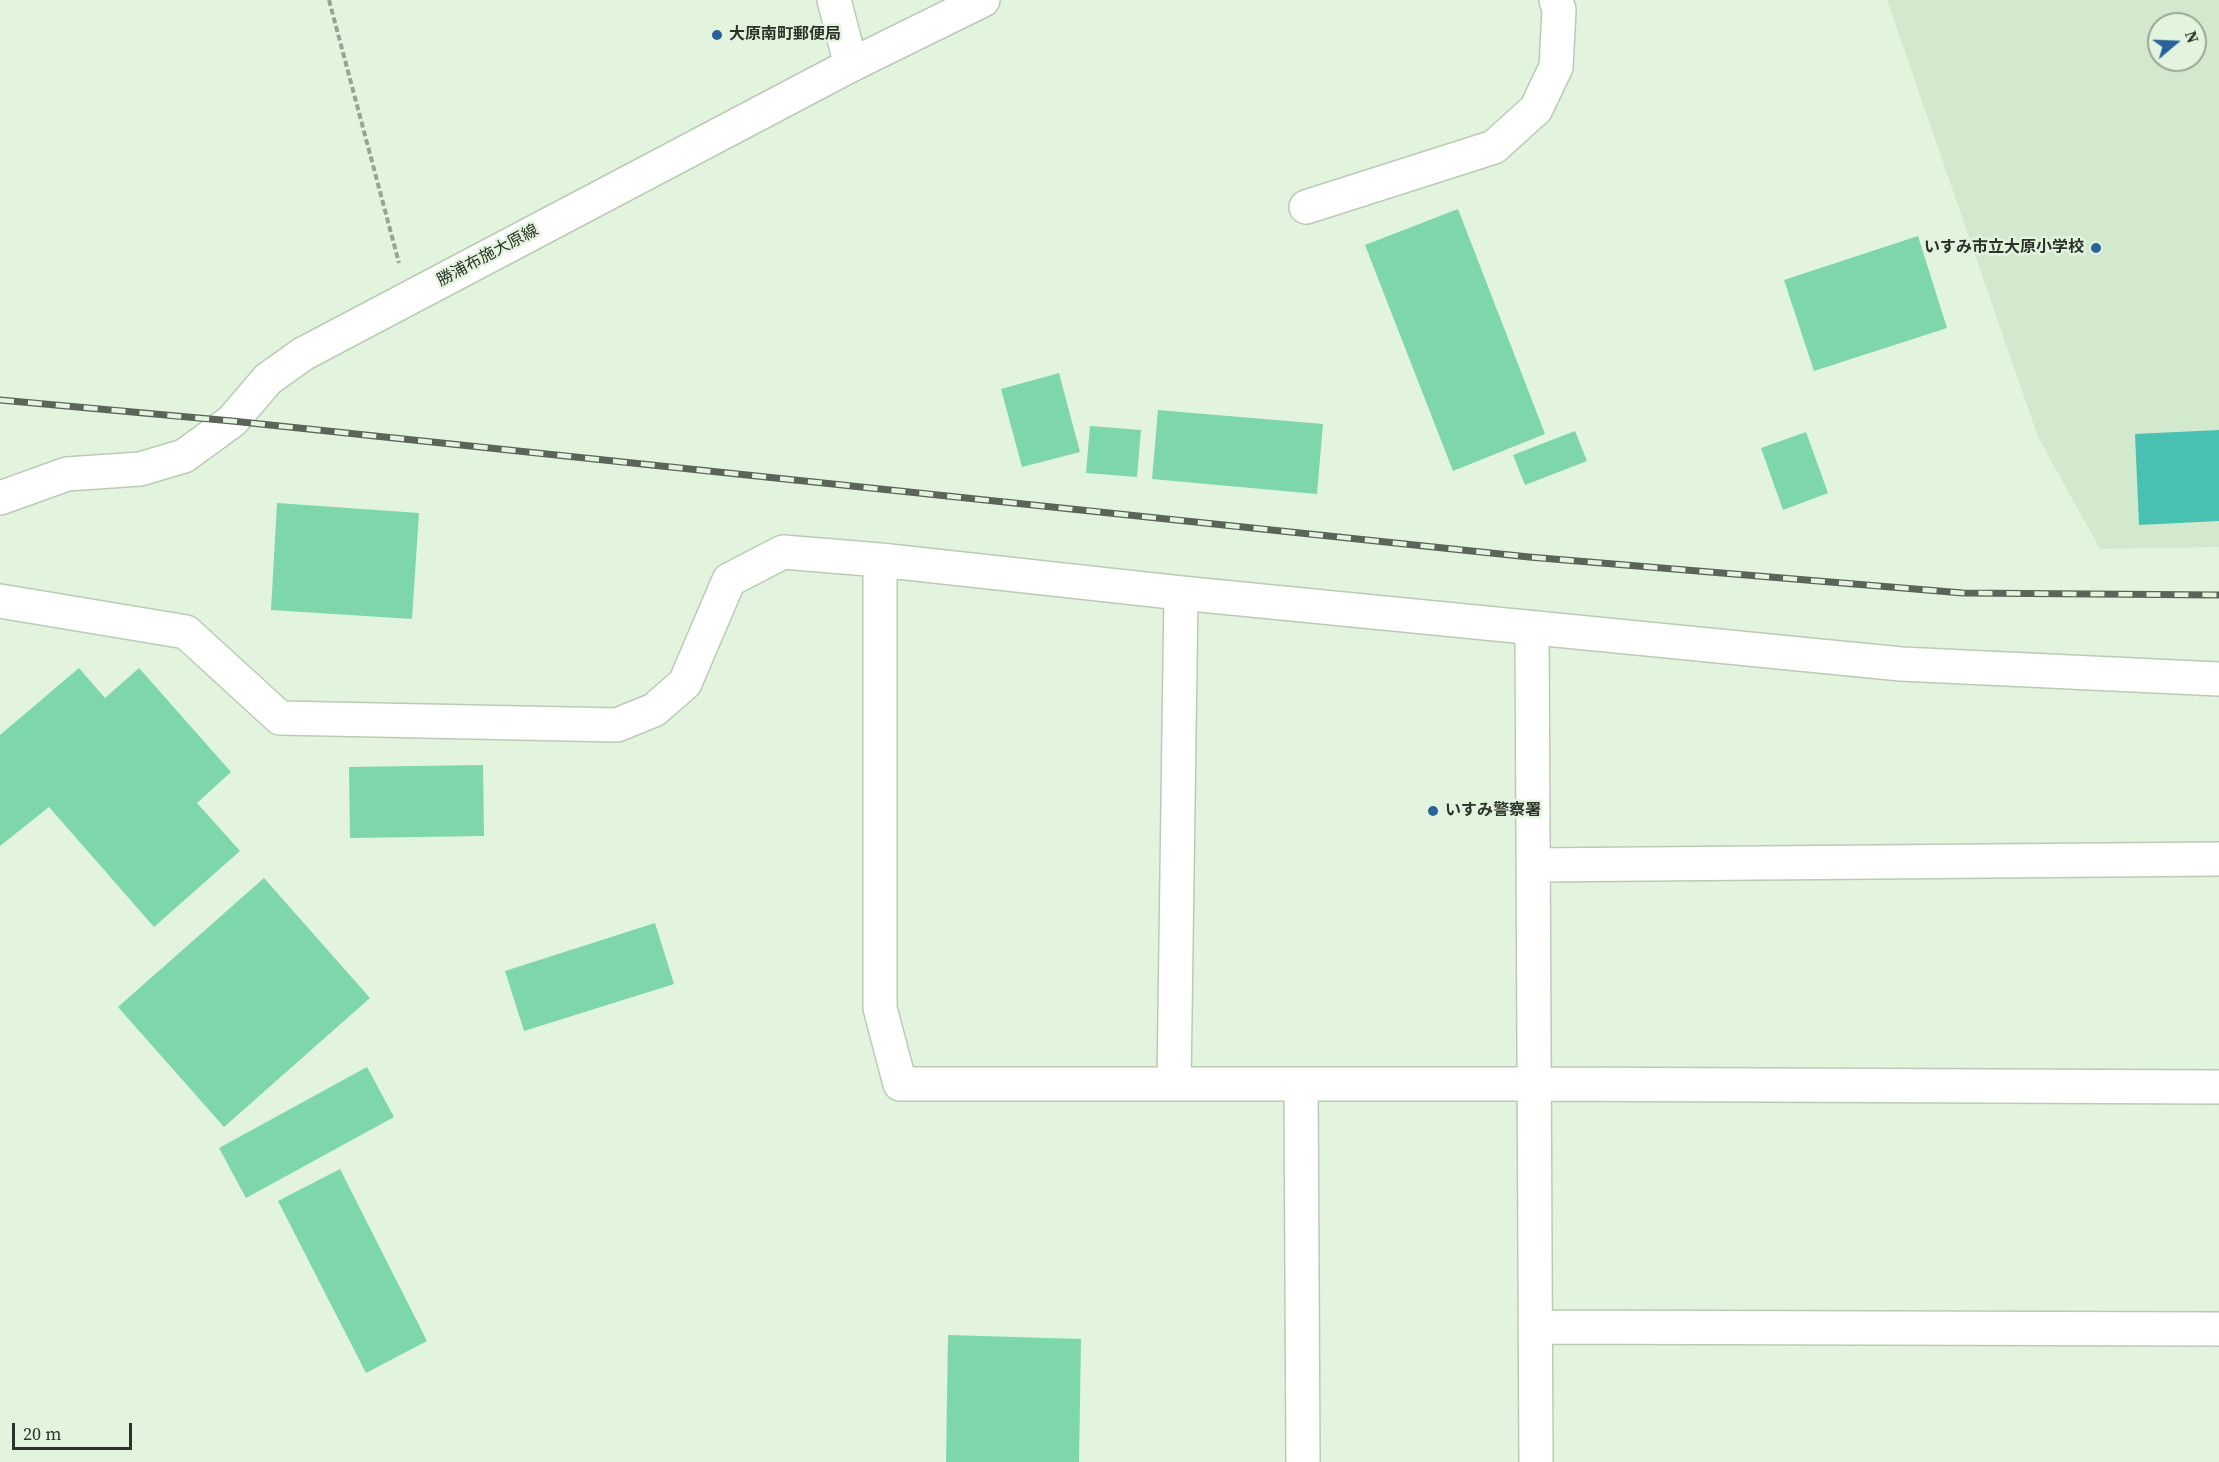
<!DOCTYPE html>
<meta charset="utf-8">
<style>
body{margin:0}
#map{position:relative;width:2219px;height:1462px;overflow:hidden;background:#e2f4de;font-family:"Source Serif 4",serif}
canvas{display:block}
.north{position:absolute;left:2147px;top:12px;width:60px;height:60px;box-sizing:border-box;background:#e2f4de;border:2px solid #99a796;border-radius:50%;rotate:71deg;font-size:16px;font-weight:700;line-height:24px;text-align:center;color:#2c332a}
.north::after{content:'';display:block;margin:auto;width:21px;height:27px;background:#296199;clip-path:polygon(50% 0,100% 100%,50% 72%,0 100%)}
.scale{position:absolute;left:12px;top:1423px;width:120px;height:27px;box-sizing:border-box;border:3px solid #2c332a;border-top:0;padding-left:8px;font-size:18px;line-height:21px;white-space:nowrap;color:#2c332a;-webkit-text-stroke:4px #e2f4de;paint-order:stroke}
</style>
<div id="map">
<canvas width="2219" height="1462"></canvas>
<div class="north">N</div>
<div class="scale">20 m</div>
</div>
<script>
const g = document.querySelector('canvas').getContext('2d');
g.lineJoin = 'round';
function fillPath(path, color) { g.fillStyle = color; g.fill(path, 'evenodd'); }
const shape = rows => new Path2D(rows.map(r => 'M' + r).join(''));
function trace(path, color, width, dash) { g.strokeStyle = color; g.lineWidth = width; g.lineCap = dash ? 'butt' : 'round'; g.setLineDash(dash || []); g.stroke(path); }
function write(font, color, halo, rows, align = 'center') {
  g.font = font + ' "Source Serif 4","Noto Sans JP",serif'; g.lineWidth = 5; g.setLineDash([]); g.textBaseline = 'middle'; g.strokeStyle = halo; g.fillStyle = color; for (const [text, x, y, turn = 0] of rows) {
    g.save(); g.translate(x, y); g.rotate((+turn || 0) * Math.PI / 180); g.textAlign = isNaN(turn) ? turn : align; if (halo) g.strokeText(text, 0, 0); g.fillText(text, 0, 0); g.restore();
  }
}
const built = shape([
 [1887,0,2219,0,2219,547,2100,549,2038,437],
 [2159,24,2195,24,2195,60,2159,60]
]);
const water = shape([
 [2219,430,2219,521,2139,525,2135,434]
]);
const building = shape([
 [1458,209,1545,434,1453,471,1365,245],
 [1918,236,1947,328,1814,371,1784,280],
 [1059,373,1080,452,1022,467,1001,389],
 [1158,410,1323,424,1317,494,1152,479],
 [1090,426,1141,430,1137,477,1086,473],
 [1575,431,1587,461,1525,485,1513,455],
 [1806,432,1828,493,1783,510,1761,448],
 [277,503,419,513,412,619,271,610],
 [79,668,105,698,139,668,231,772,197,803,240,851,154,927,49,807,0,846,0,735],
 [483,765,484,836,350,838,349,767],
 [264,878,370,998,224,1127,118,1007],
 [655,923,674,984,524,1031,505,971],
 [367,1067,394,1117,246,1198,219,1148],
 [340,1169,427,1341,366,1373,278,1201],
 [948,1335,1081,1339,1079,1462,946,1462]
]);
const path = shape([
 [329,0,399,263]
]);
const minor = shape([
 [834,0,851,65],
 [1306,207,1494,147,1536,109,1556,67,1559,10,1556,0],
 [880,560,880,1008,900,1084,1534,1084,2219,1087],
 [0,601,186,632,280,718,617,725,654,710,685,683,729,580,783,552,880,560,1181,593,1901,664,2219,679],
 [1532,628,1536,1462],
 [1533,865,2219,859],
 [1174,1084,1181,593],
 [1301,1084,1303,1462],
 [1535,1327,2219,1329]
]);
const major = shape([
 [0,498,67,474,140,469,184,456,232,421,268,379,303,354,851,65,983,0]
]);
const rail = shape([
 [0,400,232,421,1529,557,1963,593,2219,595]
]);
const markers = [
 [717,35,6,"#296199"],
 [2096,248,6,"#296199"],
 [1433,811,6,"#296199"]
];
const poiNames = [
 ["大原南町郵便局",729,35],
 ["いすみ市立大原小学校",2084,248,"right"],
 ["いすみ警察署",1445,811]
];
const streetNames = [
 ["勝浦布施大原線",488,256,-28]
];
fillPath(built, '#d3e9cd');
fillPath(water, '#49c1b2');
fillPath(building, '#7dd7aa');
trace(minor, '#bacbb5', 36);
trace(major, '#bacbb5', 36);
trace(path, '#97a493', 4, [6, 3]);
trace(minor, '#fff', 33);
trace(major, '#fff', 33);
trace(rail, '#5b6458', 7);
trace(rail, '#e2f4de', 4.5, [14]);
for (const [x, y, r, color] of markers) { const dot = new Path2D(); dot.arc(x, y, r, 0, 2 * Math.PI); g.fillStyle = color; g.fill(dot); trace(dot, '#e2f4de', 2); }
write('bold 16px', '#2c332a', '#e2f4de', poiNames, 'left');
write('16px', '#2c332a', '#e2f4de', streetNames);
</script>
